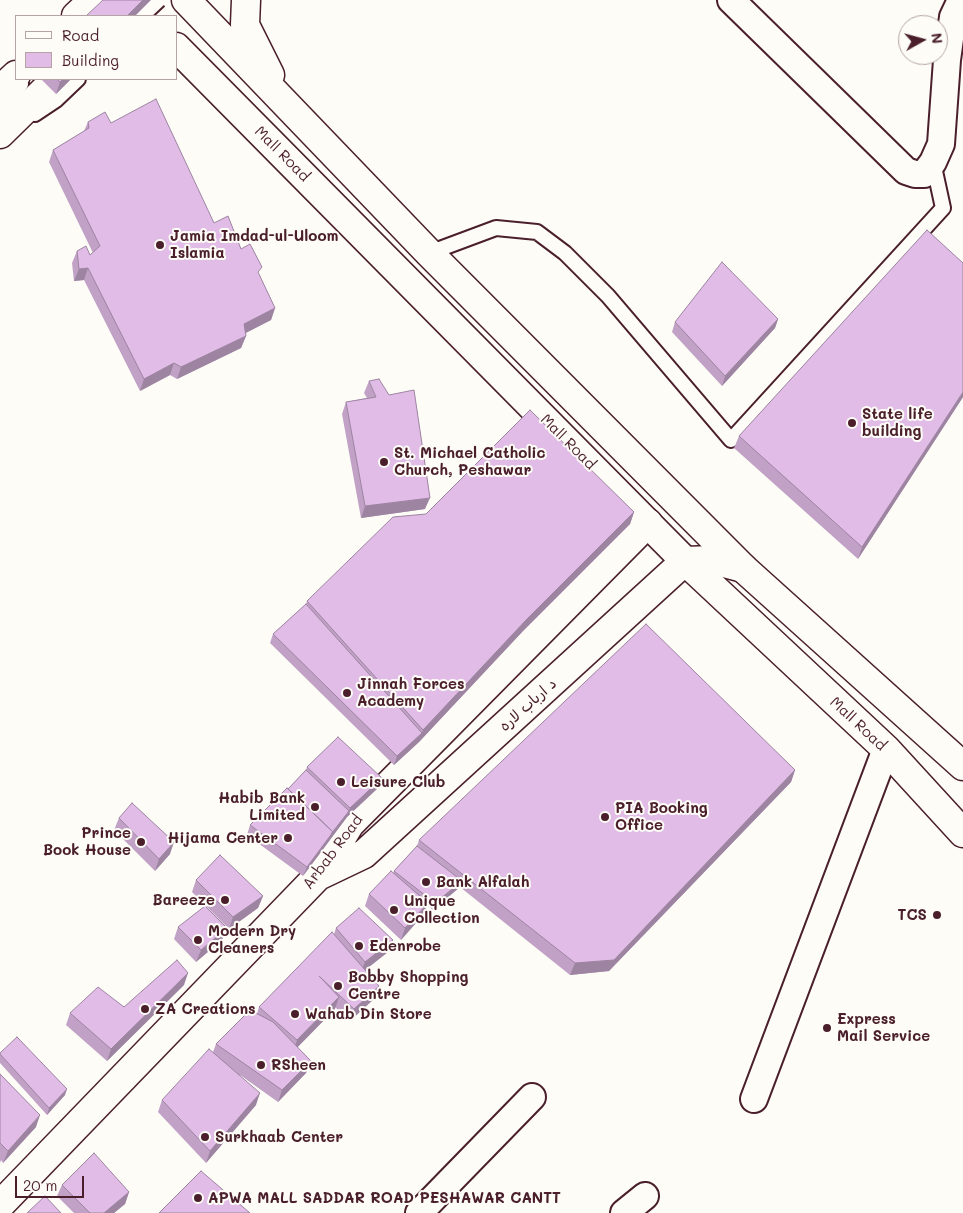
<!DOCTYPE html>
<meta charset="utf-8">
<style>
body{margin:0}
#map{position:relative;width:963px;height:1213px;overflow:hidden;background:#fdfcf7;font-family:Mali,sans-serif}
canvas{display:block}
.legend{position:absolute;left:15px;top:15px;width:162px;height:65px;box-sizing:border-box;background:#fdfcf7;border:1px solid #b5a4a5;margin:0;padding:6px 9px;list-style:none;font-size:15px;color:#4a1f2b}
.legend li{display:flex;align-items:center;gap:10px;height:25px}
.legend b{width:25px;border:1px solid #b5a4a5}
.north{position:absolute;left:898px;top:15px;width:50px;height:50px;box-sizing:border-box;background:#fdfcf7;border:1px solid #b5a4a5;border-radius:50%;rotate:83deg;font-size:14px;font-weight:700;line-height:20px;text-align:center;color:#4a1f2b}
.north::after{content:'';display:block;margin:auto;width:18px;height:22px;background:#4a1f2b;clip-path:polygon(50% 0,100% 100%,50% 72%,0 100%)}
.scale{position:absolute;left:15px;top:1176px;width:69px;height:22px;box-sizing:border-box;border:2px solid #4a1f2b;border-top:0;padding-left:6px;font-size:15px;line-height:18px;white-space:nowrap;color:#4a1f2b;-webkit-text-stroke:4px #fdfcf7;paint-order:stroke}
</style>
<div id="map">
<canvas width="963" height="1213"></canvas>
<ul class="legend">
<li><b style="height:6px;background:#fdfcf7"></b>Road</li>
<li><b style="height:14px;background:#e0bce6"></b>Building</li>
</ul>
<div class="north">N</div>
<div class="scale">20 m</div>
</div>
<script>
const g = document.querySelector('canvas').getContext('2d');
g.lineJoin = 'round';
const shape = rows => new Path2D(rows.map(r => 'M' + r).join(''));
function trace(path, color, width, dash) { g.strokeStyle = color; g.lineWidth = width; g.lineCap = dash ? 'butt' : 'round'; g.setLineDash(dash || []); g.stroke(path); }
function fillPath(path, color) { g.fillStyle = color; g.fill(path, 'evenodd'); }
function write(font, color, halo, rows, align = 'center') {
  g.font = font + ' Mali,"Playpen Sans Arabic",sans-serif'; g.lineWidth = 4; g.setLineDash([]); g.textBaseline = 'middle'; g.strokeStyle = halo; g.fillStyle = color; for (const [text, x, y, turn = 0] of rows) {
    g.save(); g.translate(x, y); g.rotate((+turn || 0) * Math.PI / 180); g.textAlign = isNaN(turn) ? turn : align; if (halo) g.strokeText(text, 0, 0); g.fillText(text, 0, 0); g.restore();
  }
}
const service = shape([
 [0,114,21,84],
 [35,114,56,100,78,79],
 [429,253,496,228,537,232,565,253,608,296,731,440,943,208,933,162]
]);
const minor = shape([
 [731,0,906,171,915,174,924,174,933,162,941,144,947,60,953,17,961,0],
 [754,1099,886,749],
 [419,1213,532,1097],
 [624,1213,645,1196]
]);
const tertiary = shape([
 [318,876,364,854,685,561,713,560,743,568],
 [0,1205,318,876,350,824,648,523]
]);
const secondary = shape([
 [186,0,429,253,743,568,963,766],
 [246,0,245,25,270,75],
 [176,47,685,561,886,749,963,833]
]);
const primary = shape([
 [76,16,93,0],
 [0,90,16,75],
 [0,134,56,79]
]);
const serviceBridge = shape([
 [142,16,159,0]
]);
const wall = shape([
 [41,79,71,79,56,94],
 [88,122,111,123,214,223,241,249,259,275,275,308,271,320,245,333,246,336,241,348,177,379,170,375,140,391,84,280,74,281,72,263,77,251,90,255,93,253,49,162,53,150,84,131],
 [778,319,775,328,722,386,672,332,675,322],
 [369,381,425,509,361,518,342,414,346,402,367,398,364,393],
 [963,397,858,559,734,448,739,436],
 [634,512,630,524,523,631,419,742,394,765,270,643,273,634,306,604,307,601],
 [307,767,379,787,347,817,303,876,247,835,250,825,288,789,306,770],
 [795,770,791,782,609,971,570,975,460,887,433,910,427,905,423,915,401,940,365,906,369,894,393,873,394,871,417,846,419,840],
 [119,818,170,854,155,871,114,830],
 [196,880,263,896,258,908,229,929,192,892],
 [178,927,227,928,222,940,196,962,174,939],
 [336,928,393,940,388,952,365,970,379,986,375,998,350,1021,335,1007,335,1009,297,1047,311,1061,306,1073,278,1102,240,1075,256,1105,206,1163,158,1112,162,1100,213,1052,216,1044,257,1014,259,1007,334,934],
 [184,985,107,1061,66,1025,70,1013,124,1007],
 [0,1053,65,1095,47,1115,0,1063],
 [0,1074,36,1127,3,1163,1,1160,0,1163],
 [62,1185,129,1192,125,1204,114,1213,74,1213,57,1196]
]);
const shadedWall = shape([
 [143,0,151,0,135,16,127,16],
 [63,79,71,79,56,94,60,82],
 [88,268,84,280,74,281,79,269],
 [275,308,271,320,240,336,244,324],
 [778,319,775,328,722,386,725,376],
 [246,336,241,348,177,379,181,367],
 [174,363,170,375,140,391,144,379],
 [963,392,963,397,858,559,862,547],
 [430,498,425,509,361,518,365,506],
 [634,512,630,524,523,631,419,742,394,765,397,756,422,733,423,730,527,619],
 [795,770,791,782,609,971,570,975,575,963],
 [382,778,379,787,347,817,303,876,307,867,333,832,349,811,350,808],
 [174,842,170,854,155,871,159,859],
 [462,881,460,887,433,910,435,903],
 [263,896,258,908,229,929,233,917],
 [428,903,423,915,401,940,405,928],
 [227,928,222,940,196,962,201,950],
 [393,940,388,952,360,974,365,962],
 [188,973,184,985,107,1061,111,1049],
 [379,986,375,998,350,1021,354,1009],
 [339,997,335,1009,293,1052,297,1040],
 [311,1061,306,1073,278,1102,282,1090],
 [67,1089,65,1095,47,1115,49,1108],
 [260,1093,256,1105,206,1163,210,1151],
 [40,1115,36,1127,3,1163,8,1151],
 [129,1192,125,1204,114,1213,104,1213]
]);
const building = shape([
 [103,0,143,0,127,16,86,16,103,0],
 [57,79,63,79,60,82,57,79],
 [156,99,214,223,228,216,241,249,250,244,262,267,258,272,275,308,244,324,246,336,181,367,174,363,144,379,88,268,79,269,77,251,86,246,90,255,100,246,53,150,89,128,88,122,105,112,111,123,156,99],
 [927,230,963,263,963,392,862,547,739,436,927,230],
 [722,262,778,319,725,376,675,322,722,262],
 [379,379,389,395,414,390,430,498,365,506,346,402,376,397,369,381,379,379],
 [530,410,634,512,527,619,423,730,307,601,393,517,426,514,530,410],
 [306,604,422,733,397,756,273,634,306,604],
 [646,624,795,770,614,960,575,963,419,840,646,624],
 [338,737,382,778,350,808,307,767,338,737],
 [306,770,349,811,331,834,333,832,288,789,306,770],
 [287,788,333,832,307,867,250,825,287,788],
 [132,803,174,842,159,859,119,818,132,803],
 [417,846,462,881,435,903,394,871,417,846],
 [220,855,263,896,233,917,196,880,220,855],
 [391,871,428,903,405,928,369,894,391,871],
 [205,906,227,928,201,950,178,927,205,906],
 [359,908,393,940,365,962,336,928,359,908],
 [332,932,379,986,354,1009,319,976,339,997,297,1040,259,1007,332,932],
 [177,960,188,973,111,1049,70,1013,98,987,124,1007,177,960],
 [250,1010,273,1022,311,1061,282,1090,216,1044,250,1010],
 [17,1037,67,1089,49,1108,0,1054,0,1053,17,1037],
 [209,1049,260,1093,210,1151,162,1100,209,1049],
 [0,1074,40,1115,8,1151,0,1143,0,1074],
 [94,1153,129,1192,104,1213,90,1213,62,1185,94,1153],
 [201,1171,250,1213,159,1213,201,1171],
 [45,1196,61,1213,27,1213,45,1196]
]);
const markers = [
 [160,245,5,"#4a1f2b"],
 [852,423,5,"#4a1f2b"],
 [384,462,5,"#4a1f2b"],
 [347,693,5,"#4a1f2b"],
 [341,782,5,"#4a1f2b"],
 [315,807,5,"#4a1f2b"],
 [605,817,5,"#4a1f2b"],
 [288,838,5,"#4a1f2b"],
 [141,842,5,"#4a1f2b"],
 [426,882,5,"#4a1f2b"],
 [225,900,5,"#4a1f2b"],
 [394,910,5,"#4a1f2b"],
 [937,915,5,"#4a1f2b"],
 [198,940,5,"#4a1f2b"],
 [359,946,5,"#4a1f2b"],
 [338,986,5,"#4a1f2b"],
 [145,1009,5,"#4a1f2b"],
 [295,1014,5,"#4a1f2b"],
 [827,1028,5,"#4a1f2b"],
 [261,1065,5,"#4a1f2b"],
 [205,1137,5,"#4a1f2b"],
 [198,1198,5,"#4a1f2b"]
];
const streetNames = [
 ["Mall Road",282,154,45],
 ["Mall Road",568,442,45],
 ["د ارباب لاره",528,705,-42],
 ["Mall Road",858,724,43],
 ["Arbab Road",333,852,-53]
];
const poiNames = [
 ["Jamia Imdad-ul-Uloom",170,236],
 ["Islamia",170,253],
 ["State life",862,414],
 ["building",862,431],
 ["St. Michael Catholic",394,453],
 ["Church, Peshawar",394,470],
 ["Jinnah Forces",357,684],
 ["Academy",357,701],
 ["Leisure Club",351,782],
 ["Habib Bank",305,798,"right"],
 ["Limited",305,815,"right"],
 ["PIA Booking",615,808],
 ["Office",615,825],
 ["Prince",131,833,"right"],
 ["Book House",131,850,"right"],
 ["Hijama Center",278,838,"right"],
 ["Bank Alfalah",436,882],
 ["Bareeze",215,900,"right"],
 ["Unique",404,901],
 ["Collection",404,918],
 ["TCS",927,915,"right"],
 ["Modern Dry",208,931],
 ["Cleaners",208,948],
 ["Edenrobe",369,946],
 ["Bobby Shopping",348,977],
 ["Centre",348,994],
 ["ZA Creations",155,1009],
 ["Wahab Din Store",305,1014],
 ["Express",837,1019],
 ["Mail Service",837,1036],
 ["RSheen",271,1065],
 ["Surkhaab Center",215,1137],
 ["APWA MALL SADDAR ROAD PESHAWAR CANTT",208,1198]
];
trace(service, '#4a1f2b', 18);
trace(minor, '#4a1f2b', 30);
trace(tertiary, '#4a1f2b', 31);
trace(secondary, '#4a1f2b', 31);
trace(primary, '#4a1f2b', 31);
trace(service, '#fdfcf7', 14);
trace(minor, '#fdfcf7', 26);
trace(tertiary, '#fdfcf7', 28);
trace(secondary, '#fdfcf7', 28);
trace(primary, '#fdfcf7', 28);
trace(serviceBridge, '#4a1f2b', 18, []);
trace(serviceBridge, '#fdfcf7', 14);
fillPath(wall, '#c1a2c6');
fillPath(shadedWall, '#9d84a1');
fillPath(building, '#e0bce6');
trace(building, '#9d84a1', 1);
for (const [x, y, r, color] of markers) { const dot = new Path2D(); dot.arc(x, y, r, 0, 2 * Math.PI); g.fillStyle = color; g.fill(dot); trace(dot, '#fdfcf7', 2); }
write('15px', '#4a1f2b', '#fdfcf7', streetNames);
write('bold 15px', '#4a1f2b', '#fdfcf7', poiNames, 'left');
</script>
